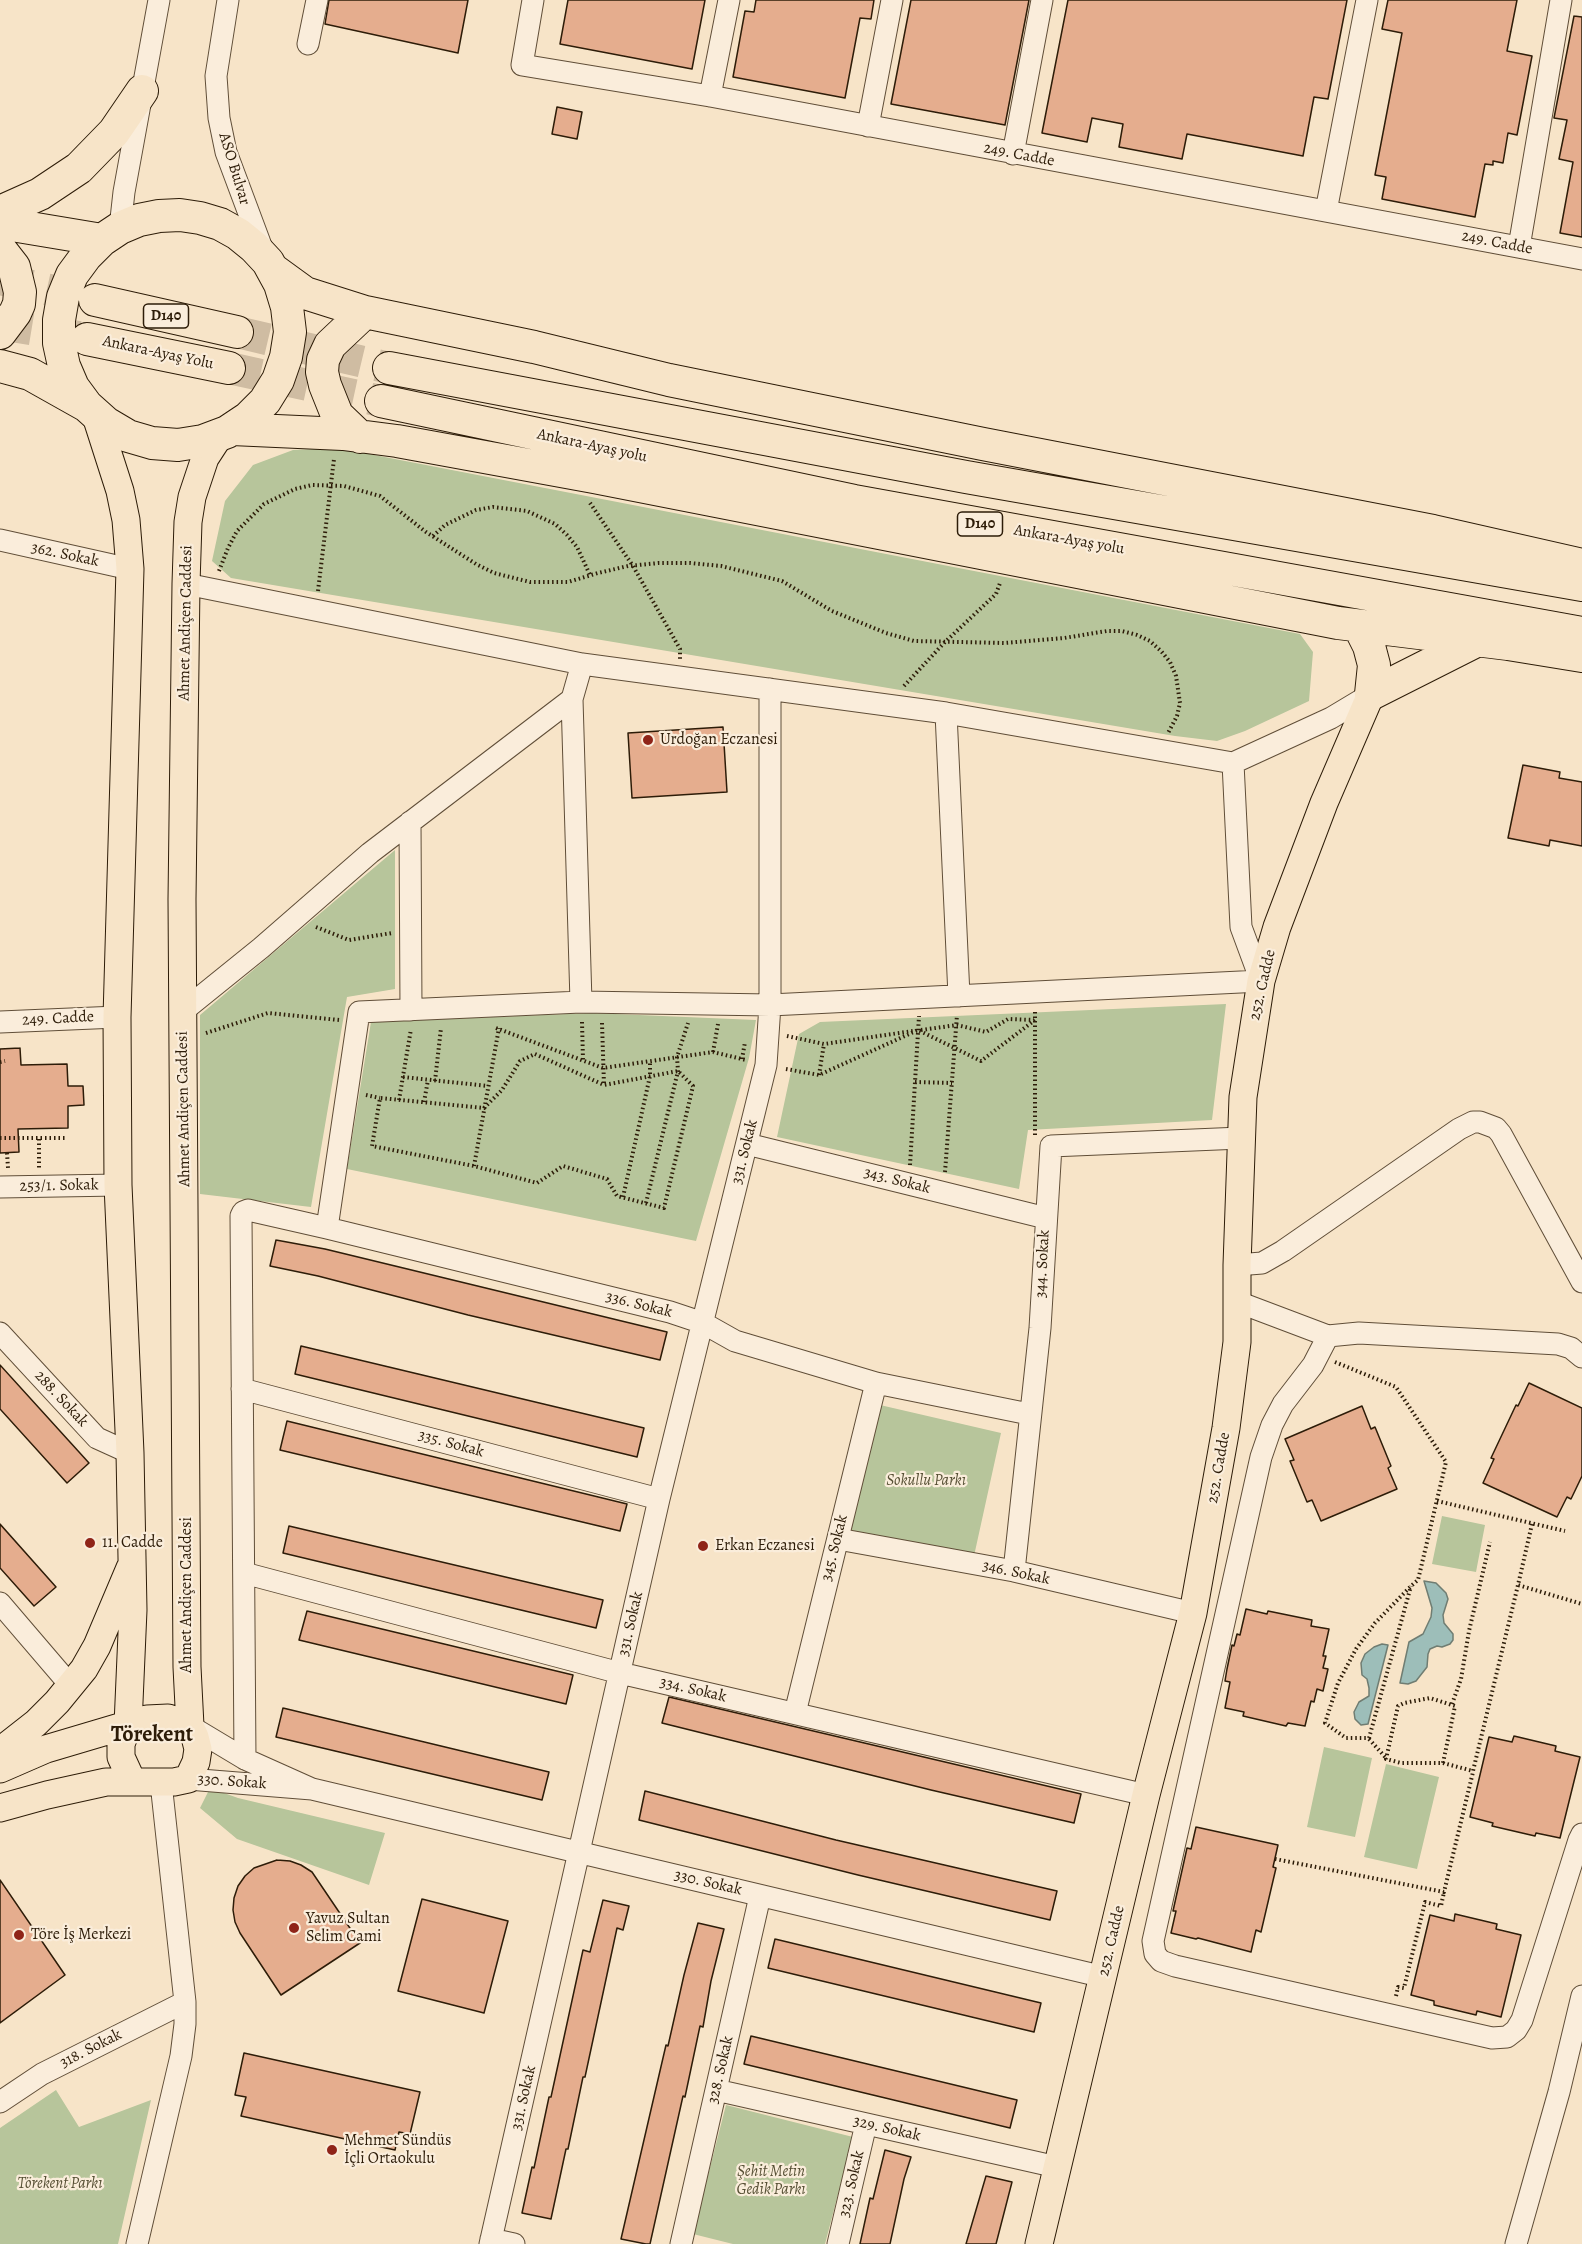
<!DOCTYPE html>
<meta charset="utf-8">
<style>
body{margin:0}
canvas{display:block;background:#f7e4c8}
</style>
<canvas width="1582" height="2244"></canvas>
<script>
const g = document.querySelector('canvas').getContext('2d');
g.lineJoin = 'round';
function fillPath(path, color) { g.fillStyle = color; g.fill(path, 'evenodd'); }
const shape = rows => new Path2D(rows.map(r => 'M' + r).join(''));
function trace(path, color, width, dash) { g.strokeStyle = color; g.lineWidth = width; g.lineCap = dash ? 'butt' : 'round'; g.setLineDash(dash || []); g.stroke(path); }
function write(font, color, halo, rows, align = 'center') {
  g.font = font + ' Alegreya,serif'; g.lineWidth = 4.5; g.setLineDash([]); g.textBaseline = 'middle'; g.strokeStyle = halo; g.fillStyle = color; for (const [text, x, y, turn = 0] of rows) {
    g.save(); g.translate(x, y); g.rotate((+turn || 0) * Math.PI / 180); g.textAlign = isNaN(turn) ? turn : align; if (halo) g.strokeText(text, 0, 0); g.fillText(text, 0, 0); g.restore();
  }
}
const green = shape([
 [338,448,1300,634,1313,652,1309,701,1245,731,1217,741,1175,736,231,578,212,561,225,501,253,465,293,450],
 [395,850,395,989,347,997,311,1207,200,1194,200,1015],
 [1226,1004,1212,1120,1028,1130,1019,1189,777,1137,799,1034,820,1022],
 [592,1013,756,1020,749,1058,696,1241,347,1169,371,1022],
 [880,1405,1001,1433,974,1556,850,1530],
 [1442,1516,1485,1525,1476,1572,1432,1564],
 [1324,1747,1372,1758,1355,1837,1307,1827],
 [1386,1764,1439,1777,1417,1869,1364,1857],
 [210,1788,238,1798,385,1833,369,1885,237,1839,200,1808],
 [56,2090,79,2127,151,2100,118,2244,0,2244,0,2128],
 [726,2105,853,2137,825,2244,733,2244,693,2234]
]);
const water = shape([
 [1424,1581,1436,1583,1446,1593,1448,1599,1443,1615,1444,1623,1453,1634,1453,1640,1450,1644,1442,1647,1437,1646,1430,1649,1428,1654,1427,1667,1416,1681,1408,1684,1400,1683,1409,1642,1423,1634,1431,1617,1432,1608,1424,1581],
 [1382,1644,1388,1645,1368,1724,1361,1725,1355,1719,1354,1712,1359,1702,1369,1696,1369,1688,1367,1679,1362,1675,1361,1663,1365,1654,1374,1647,1382,1644]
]);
const building = shape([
 [329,0,468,0,458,53,325,24,329,0],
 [568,0,705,0,692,69,560,44,568,0],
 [756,0,874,0,871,19,860,18,845,98,733,77,745,11,754,12,756,0],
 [911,0,1029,0,1005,125,891,104,911,0],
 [1068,0,1347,0,1328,99,1314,97,1303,156,1187,134,1182,159,1119,147,1123,124,1092,118,1087,142,1042,133,1068,0],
 [1388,0,1517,0,1507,51,1532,56,1517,135,1508,133,1503,163,1493,161,1493,165,1485,164,1475,217,1382,199,1386,177,1375,175,1402,33,1382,29,1388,0],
 [1574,16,1582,17,1582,237,1560,233,1573,162,1559,159,1567,120,1554,118,1574,16],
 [557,107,582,112,577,139,552,134,557,107],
 [723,727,727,792,632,798,628,733,723,727],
 [1523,765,1560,772,1559,778,1582,782,1582,846,1550,840,1549,846,1508,838,1523,765],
 [20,1048,21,1065,67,1064,68,1086,83,1086,84,1105,68,1106,68,1128,18,1129,19,1152,0,1153,0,1049,20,1048],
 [276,1240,325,1249,667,1332,660,1360,468,1315,318,1276,270,1266,276,1240],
 [301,1346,644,1428,637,1457,295,1374,301,1346],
 [0,1365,89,1463,67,1483,0,1409,0,1365],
 [1529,1383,1582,1408,1582,1476,1571,1499,1567,1497,1557,1517,1483,1483,1494,1459,1491,1458,1516,1405,1518,1406,1529,1383],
 [1362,1406,1371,1429,1375,1427,1391,1466,1388,1468,1397,1489,1321,1521,1312,1500,1307,1502,1290,1461,1294,1460,1285,1439,1362,1406],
 [287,1421,627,1504,620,1531,280,1450,287,1421],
 [0,1524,56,1587,34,1606,0,1568,0,1524],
 [289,1526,603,1600,596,1628,283,1553,289,1526],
 [1246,1609,1267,1614,1268,1611,1312,1620,1311,1626,1329,1629,1323,1656,1326,1656,1323,1668,1328,1669,1323,1691,1317,1689,1314,1702,1311,1701,1305,1726,1288,1723,1286,1726,1243,1716,1244,1712,1225,1708,1230,1682,1225,1681,1227,1669,1232,1645,1234,1646,1237,1634,1240,1635,1246,1609],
 [307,1611,573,1675,566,1704,299,1640,307,1611],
 [669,1697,1081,1794,1074,1823,931,1790,662,1723,669,1697],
 [283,1708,549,1772,542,1800,276,1737,283,1708],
 [1514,1736,1556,1746,1555,1751,1580,1757,1560,1838,1536,1833,1535,1836,1492,1826,1493,1823,1470,1817,1489,1737,1512,1742,1514,1736],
 [645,1791,836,1840,1057,1891,1050,1920,858,1875,639,1820,645,1791],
 [1196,1827,1278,1845,1273,1867,1276,1868,1261,1932,1256,1930,1251,1952,1198,1938,1196,1939,1171,1933,1176,1911,1173,1911,1187,1848,1191,1849,1196,1827],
 [277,1860,290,1861,301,1865,312,1872,360,1943,281,1995,240,1933,235,1922,233,1910,234,1898,238,1886,245,1876,254,1868,277,1860],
 [0,1880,65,1975,0,2023,0,1880],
 [422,1899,508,1921,484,2013,398,1991,422,1899],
 [603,1900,629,1906,623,1930,617,1928,585,2077,583,2077,568,2149,566,2149,551,2219,522,2213,532,2167,534,2168,549,2097,551,2097,583,1950,590,1952,603,1900],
 [1455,1914,1497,1924,1496,1929,1521,1935,1501,2017,1477,2011,1476,2015,1434,2005,1434,2001,1411,1995,1430,1915,1454,1921,1455,1914],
 [698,1923,724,1929,711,1981,703,2027,700,2026,685,2097,683,2096,650,2244,646,2244,621,2239,666,2045,668,2046,684,1975,698,1923],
 [775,1939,1041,2003,1034,2032,768,1968,775,1939],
 [751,2036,1017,2100,1010,2128,744,2064,751,2036],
 [244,2053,420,2092,410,2134,399,2132,395,2150,241,2116,246,2097,235,2095,244,2053],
 [885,2150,911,2157,904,2179,890,2244,860,2244,870,2198,873,2199,885,2150],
 [986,2176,1012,2182,996,2244,966,2244,986,2176]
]);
const highwayTunnel = shape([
 [0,279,91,299],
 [0,324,85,338],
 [237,332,389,368],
 [229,368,381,401]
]);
const path = shape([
 [590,503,633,566,680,649,680,659],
 [433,536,445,525,476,510,493,507,527,511,555,524,567,535,577,547,590,575],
 [219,571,228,548,237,531,264,504,295,489,312,485,344,486,380,496,426,532,476,564,494,573,530,582,568,582,598,573,628,566,659,563,690,563,721,566,782,581,832,611,886,633,914,641,1004,643,1064,638,1107,631,1122,631,1137,635,1150,641,1161,651,1170,662,1176,676,1180,703,1177,716,1168,733],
 [318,591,334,459],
 [904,686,944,643,996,594,1000,583],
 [316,927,349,940,392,933],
 [582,1022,583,1060],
 [602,1023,604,1085],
 [496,1028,603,1068,713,1052,746,1060],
 [921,1030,957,1025,986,1032,1008,1019,1034,1020],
 [206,1033,268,1013,339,1020],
 [787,1036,824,1044,913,1031],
 [713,1052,718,1024],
 [535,1054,604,1085,678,1071,693,1086,664,1208,617,1196,607,1179,563,1166,537,1183,474,1166,372,1146,380,1098,484,1108,502,1090,520,1061,535,1054],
 [742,1059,745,1042],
 [0,1062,5,1061],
 [786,1069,819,1075,918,1030,981,1061,1035,1020],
 [819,1075,824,1044],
 [403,1077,488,1086],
 [435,1081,441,1028],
 [915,1082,952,1083],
 [366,1095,380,1098],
 [399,1100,411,1029],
 [424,1102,428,1080],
 [1035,1135,1035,1011],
 [0,1138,65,1138],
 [39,1139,39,1168],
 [7,1153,8,1168],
 [910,1165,919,1016],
 [474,1166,499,1028],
 [945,1172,957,1015],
 [623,1197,650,1076,650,1061],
 [646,1203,678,1071,677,1057,688,1023],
 [1335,1362,1396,1387,1446,1462,1418,1580,1411,1586,1375,1623,1356,1649,1338,1683,1325,1723,1346,1738,1369,1738,1411,1586],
 [1437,1501,1565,1531],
 [1532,1524,1518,1585,1582,1604],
 [1452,1704,1461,1679,1469,1631,1490,1542],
 [1369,1739,1386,1758],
 [1443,1763,1455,1706,1430,1698,1404,1703,1398,1706,1386,1759,1401,1763,1443,1763,1473,1771,1518,1585],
 [1275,1859,1444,1892,1473,1772],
 [1396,1996,1398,1987,1404,1988,1425,1902,1441,1906,1444,1892]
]);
const minor = shape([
 [228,0,216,76,219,118,226,152,263,251],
 [533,0,522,65,710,96,1582,259],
 [308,44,317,0],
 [710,96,729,0],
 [868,126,892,0],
 [1013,154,1042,0],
 [1326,211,1367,0],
 [120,228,124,192,159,0],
 [1519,247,1561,0],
 [0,540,130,569],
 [186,584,582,664,946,713,1233,763,1241,927,1261,981,770,1005,581,1002,359,1012,327,1228],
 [946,713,959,996],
 [1233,763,1331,718,1371,694],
 [410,822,411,1010],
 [581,1002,572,699,582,664],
 [183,1011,261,948,370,853,572,699],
 [0,1022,117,1017],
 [747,1144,1046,1218],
 [0,1187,118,1185],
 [1237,1265,1262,1263,1283,1251,1459,1129,1473,1122,1480,1122,1496,1128,1501,1134,1582,1282],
 [1238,1302,1328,1336,1359,1333,1558,1344,1571,1348,1582,1357],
 [0,1333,97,1438,130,1453],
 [1328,1336,1313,1365,1283,1404,1272,1425,1261,1457,1153,1941,1155,1954,1161,1961,1175,1966,1492,2038,1507,2037,1516,2030,1522,2020,1579,1840,1582,1834],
 [242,1389,659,1499],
 [838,1539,1014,1571,1193,1613],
 [1014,1571,1040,1328,1051,1146,1241,1138],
 [244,1573,620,1673,1146,1795],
 [0,1603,71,1686],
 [795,1713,876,1383],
 [245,1759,241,1216,243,1212,248,1210,327,1228,670,1312,703,1323,735,1341,876,1383,1029,1414],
 [188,1779,312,1789,245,1759,190,1726],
 [312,1789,1104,1977],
 [716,2090,1057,2167],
 [0,2102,42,2074,185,2002],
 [491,2239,514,2244],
 [137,2244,181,2056,185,2024,185,2002,161,1783],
 [490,2244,659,1499,766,1065,770,1005,770,689],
 [681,2244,760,1896],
 [838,2244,866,2124],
 [1516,2244,1559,2092,1582,1996]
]);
const major = shape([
 [95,413,120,491,126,520,130,569,117,1017,118,1185,130,1453,133,1610,128,1725,121,1744,121,1757,132,1781],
 [0,1751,36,1723,57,1702,84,1669,97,1646,130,1568],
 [0,1769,46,1749,147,1719,168,1718,190,1726],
 [0,1808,47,1795,106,1782,174,1782,188,1779,196,1762,198,1749,195,1737,190,1726,187,1667,182,899,186,584,188,522,192,497,205,458,220,435],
 [1039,2244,1146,1795,1193,1613,1226,1428,1237,1342,1237,1265,1243,1097,1261,981,1277,927,1324,803,1371,694]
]);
const highway = shape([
 [0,212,40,194,79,168,114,132,142,91],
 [0,223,102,240],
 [0,249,14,267,20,292,19,304,15,313,0,333],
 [272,269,305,293,365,312,534,347,669,380,983,444,1433,531,1582,565],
 [95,300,237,332],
 [87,339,229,368],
 [0,366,30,374,87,406,106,423,128,436,152,443,178,445,203,441,227,432,248,418,265,401,278,380,286,357,290,332,287,307,280,284,268,262,254,247,238,234,220,224,200,218,180,215,159,216,139,220,120,228,102,240,86,256,72,275,63,297,59,320,59,343,64,366,73,387,87,406],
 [389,368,966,477,1582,585],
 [381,401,854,501,1582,633],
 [232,429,343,434,397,441,594,477,1338,623,1508,644,1582,656],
 [360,437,337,415,325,385,322,372,323,360,330,345,365,312],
 [1359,626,1369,646,1374,665,1371,694,1478,640]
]);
const markers = [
 [648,740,6,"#8f2418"],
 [90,1543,6,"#8f2418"],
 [703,1546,6,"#8f2418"],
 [294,1928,6,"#8f2418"],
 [19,1935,6,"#8f2418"],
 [332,2150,6,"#8f2418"]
];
const shields = [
 [166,316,45],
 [980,524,45]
];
const shieldNames = [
 ["D140",166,316],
 ["D140",980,524]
];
const streetNames = [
 ["249. Cadde",1019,155,11],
 ["ASO Bulvar",234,169,73],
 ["249. Cadde",1497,243,11],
 ["Ankara-Ayaş Yolu",158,353,12],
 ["Ankara-Ayaş yolu",592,446,12],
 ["Ankara-Ayaş yolu",1069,540,10],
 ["362. Sokak",65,555,12],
 ["Ahmet Andiçen Caddesi",186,623,-89],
 ["252. Cadde",1263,985,-77],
 ["249. Cadde",58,1019,-3],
 ["Ahmet Andiçen Caddesi",184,1109,-91],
 ["331. Sokak",745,1152,-76],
 ["343. Sokak",897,1181,14],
 ["253/1. Sokak",59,1186,-1],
 ["344. Sokak",1043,1264,-87],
 ["336. Sokak",639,1305,14],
 ["288. Sokak",61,1399,47],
 ["335. Sokak",451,1444,15],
 ["252. Cadde",1219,1468,-80],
 ["345. Sokak",835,1548,-76],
 ["346. Sokak",1016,1573,12],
 ["Ahmet Andiçen Caddesi",187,1595,-90],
 ["331. Sokak",631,1624,-77],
 ["334. Sokak",693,1690,13],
 ["330. Sokak",232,1782,4],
 ["330. Sokak",708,1883,13],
 ["252. Cadde",1112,1941,-77],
 ["318. Sokak",91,2049,-27],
 ["328. Sokak",721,2070,-77],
 ["331. Sokak",524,2098,-77],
 ["329. Sokak",887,2129,13],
 ["323. Sokak",852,2184,-77]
];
const poiNames = [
 ["Urdoğan Eczanesi",660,740],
 ["11. Cadde",102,1543],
 ["Erkan Eczanesi",715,1546],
 ["Yavuz Sultan",306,1919],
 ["Selim Cami",306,1937],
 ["Töre İş Merkezi",31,1935],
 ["Mehmet Sündüs",344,2141],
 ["İçli Ortaokulu",344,2159]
];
const parkNames = [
 ["Sokullu Parkı",926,1481],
 ["Şehit Metin",771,2172],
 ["Gedik Parkı",771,2190],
 ["Törekent Parkı",60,2184]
];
const districtNames = [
 ["Törekent",152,1736]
];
fillPath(green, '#b7c59b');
fillPath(water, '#9dbeb9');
trace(water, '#707d72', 1.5);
fillPath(building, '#e5ad8e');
trace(building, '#2d1c08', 1.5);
trace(highwayTunnel, '#cfbca2', 32, [32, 16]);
trace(minor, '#604e38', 23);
trace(major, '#2d1c08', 29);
trace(highway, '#2d1c08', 34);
trace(path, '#2d1c08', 4, [1.5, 3]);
trace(minor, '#faeddb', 21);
trace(major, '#f7e4c8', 27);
trace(highway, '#f7e4c8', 32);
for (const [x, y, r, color] of markers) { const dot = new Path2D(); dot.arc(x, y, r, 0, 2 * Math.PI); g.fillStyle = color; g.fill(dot); trace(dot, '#faeddb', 2); }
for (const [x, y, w] of shields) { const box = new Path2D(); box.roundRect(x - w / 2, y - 12, w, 24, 4.5); g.fillStyle = '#faeddb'; g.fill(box); trace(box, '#2d1c08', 1.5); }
write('bold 15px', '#2d1c08', null, shieldNames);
write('16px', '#2d1c08', '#faeddb', streetNames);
write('16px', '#2d1c08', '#faeddb', poiNames, 'left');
write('italic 16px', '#564f34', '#faeddb', parkNames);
write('bold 22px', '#2d1c08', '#faeddb', districtNames);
</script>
